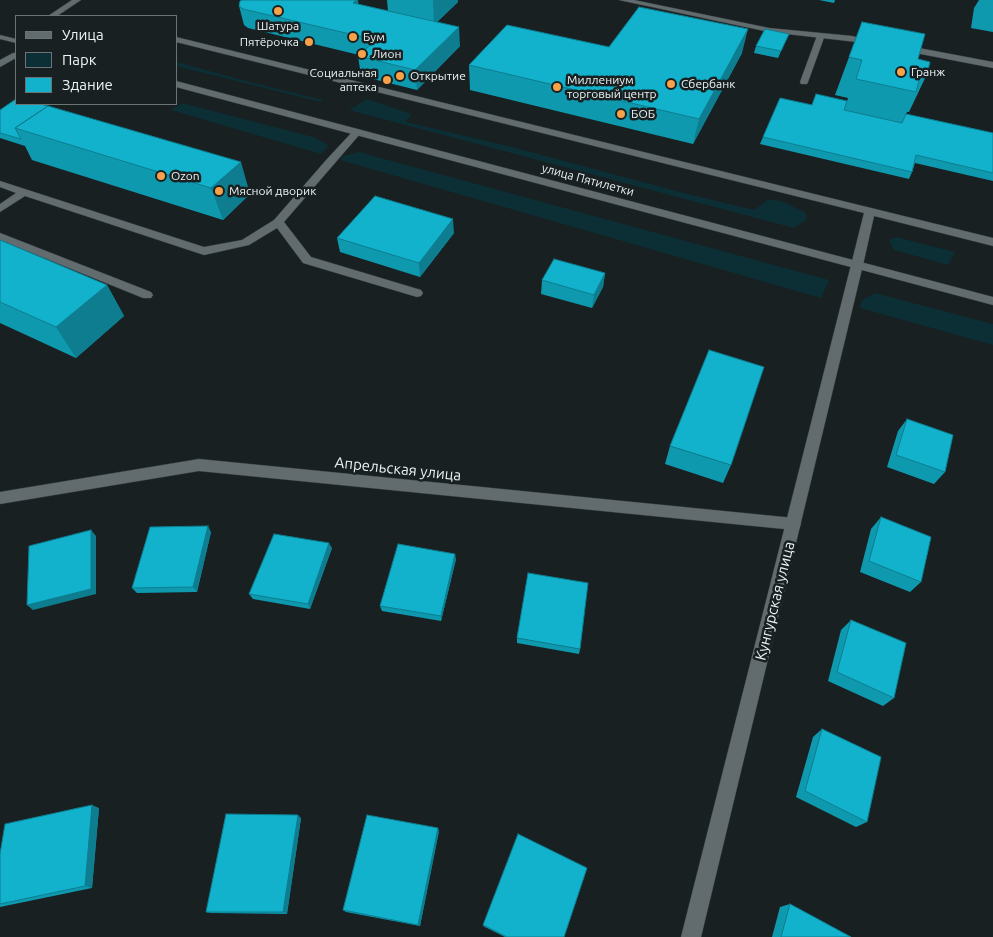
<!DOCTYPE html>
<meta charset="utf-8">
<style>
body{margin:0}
#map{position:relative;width:993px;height:937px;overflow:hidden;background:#182022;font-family:Ubuntu,sans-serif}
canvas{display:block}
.legend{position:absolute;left:15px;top:15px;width:162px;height:90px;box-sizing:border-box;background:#182022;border:1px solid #6d7476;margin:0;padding:6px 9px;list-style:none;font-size:15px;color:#edf3f4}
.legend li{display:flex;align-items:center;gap:10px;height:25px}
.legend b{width:25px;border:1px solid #6d7476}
</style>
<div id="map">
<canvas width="993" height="937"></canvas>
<ul class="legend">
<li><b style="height:6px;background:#626b6e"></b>Улица</li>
<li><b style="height:14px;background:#0c2e35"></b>Парк</li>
<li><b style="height:14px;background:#12b2cc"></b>Здание</li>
</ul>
</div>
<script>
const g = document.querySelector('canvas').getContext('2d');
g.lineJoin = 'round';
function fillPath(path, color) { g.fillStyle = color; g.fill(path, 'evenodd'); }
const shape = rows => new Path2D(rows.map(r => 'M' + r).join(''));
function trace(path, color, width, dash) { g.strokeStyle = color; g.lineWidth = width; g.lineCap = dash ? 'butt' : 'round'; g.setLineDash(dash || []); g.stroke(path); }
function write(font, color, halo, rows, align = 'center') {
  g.font = font + ' Ubuntu,sans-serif'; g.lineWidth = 5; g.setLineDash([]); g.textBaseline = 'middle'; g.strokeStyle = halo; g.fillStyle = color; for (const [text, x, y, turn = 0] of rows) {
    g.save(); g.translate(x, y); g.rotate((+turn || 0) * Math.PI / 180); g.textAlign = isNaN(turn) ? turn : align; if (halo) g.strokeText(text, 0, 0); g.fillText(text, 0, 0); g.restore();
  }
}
const green = shape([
 [176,62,254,83,323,100,321,102,176,66],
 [367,99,411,114,406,122,512,147,684,193,754,210,769,199,784,202,806,213,806,220,794,228,349,110],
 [182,103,313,137,327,144,328,147,321,154,171,110],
 [359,152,829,280,821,298,340,160,343,156],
 [898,237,911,241,955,252,948,265,894,250,889,241,892,238],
 [875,293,993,324,993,345,860,308,862,300]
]);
const service = shape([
 [818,33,825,35,808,82,807,84,801,84,800,82,818,33],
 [176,37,993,238,993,246,874,216,863,265,857,269,851,265,864,213,176,42,176,37],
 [357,129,362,132,360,134,284,222,311,257,421,290,423,293,421,296,417,297,303,263,277,228,249,245,204,255,25,196,0,212,0,204,16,193,0,187,0,181,204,247,242,240,274,220,327,159,354,130,357,129],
 [0,233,151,292,153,295,151,298,143,298,0,240,0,233],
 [199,459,794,518,799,520,801,524,799,528,794,530,199,471,0,504,0,492,199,459]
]);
const minor = shape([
 [619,0,634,0,769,28,852,36,878,42,874,44,769,32,619,0],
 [903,45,993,62,993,68,900,50,899,48,903,45],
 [857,261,863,265,701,937,681,937,851,265,857,261]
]);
const tertiary = shape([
 [13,53,16,53,16,58,0,67,0,60,13,53]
]);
const secondary = shape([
 [72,0,81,0,57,16,48,16,72,0],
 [0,35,16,39,16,43,0,39,0,35],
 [176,81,993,297,993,305,176,87,176,81]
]);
const wall = shape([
 [387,0,458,0,458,2,437,22,460,46,417,90,361,76,358,56,359,55,248,28,244,25,239,6,359,5,388,11],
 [819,0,835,0,834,3],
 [979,0,993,0,993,32,971,28,974,8],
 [862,22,918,59,927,74,909,112,907,112,906,114,993,133,993,181,915,163,912,172,909,179,760,144,763,137,812,105,847,101,848,98,835,95],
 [789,34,786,40,778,58,754,53,756,46],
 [609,47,742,53,693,144,470,90,469,65],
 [0,110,250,194,223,220,32,160,25,146,0,138],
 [454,233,420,277,340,252,337,238],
 [0,240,107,285,124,316,76,358,0,323],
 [605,273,603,287,592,308,541,294,542,280],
 [907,419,945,472,934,484,887,467,898,431],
 [670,446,731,465,723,483,665,464],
 [881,517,921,582,910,592,860,572,871,529],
 [211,532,197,592,137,593,132,588],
 [332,548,310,609,253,599,249,594],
 [456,559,441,621,382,611,380,606],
 [851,620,894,698,883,706,828,681,841,630],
 [517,638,580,649,579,654,517,643],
 [822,729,867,822,856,827,796,797,813,737],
 [99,808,92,888,0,907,0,854],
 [301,818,287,914,211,913,206,912],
 [439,831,420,926,346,912,343,910],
 [790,904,851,937,772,937,780,907],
 [483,925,564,937,505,937,483,926]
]);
const shadedWall = shape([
 [357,0,358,0,361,18,353,3],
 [433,0,458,0,458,2,434,25],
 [459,27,460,46,417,90,415,70],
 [748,29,742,53,693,144,699,119],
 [241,162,250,194,223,220,211,188],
 [453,219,454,233,420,277,419,263],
 [605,273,603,287,592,308,594,295],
 [107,285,124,316,76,358,56,327],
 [208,526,211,532,197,592,193,587],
 [91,530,96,536,96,594,33,610,27,605],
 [329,543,332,548,310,609,308,604],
 [455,554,456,559,441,621,441,616],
 [92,805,99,808,92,888,85,886],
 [298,815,301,818,287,914,283,912],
 [438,828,439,831,420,926,418,925]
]);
const building = shape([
 [242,0,357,0,353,3,459,27,415,70,358,56,376,40,243,9,239,6,240,1,242,0],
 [639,7,748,29,699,119,469,65,507,25,609,47,639,7],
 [862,22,925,34,918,59,930,62,927,74,921,73,916,92,856,79,862,60,849,57,862,22],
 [765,29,789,34,781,51,756,46,765,29],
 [816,94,847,101,844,110,902,123,906,114,993,133,993,173,916,155,912,172,763,137,780,98,812,105,816,94],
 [16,99,16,104,40,104,48,106,15,128,21,139,0,133,0,110,16,99],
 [48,106,241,162,211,188,15,128,48,106],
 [375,196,453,219,419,263,337,238,375,196],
 [0,240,107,285,56,327,0,302,0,240],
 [554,259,605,273,594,295,542,280,554,259],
 [709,350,764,367,731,465,670,446,709,350],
 [907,419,953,435,945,472,896,455,907,419],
 [881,517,931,537,921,582,869,561,881,517],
 [208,526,193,587,132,588,150,527,208,526],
 [91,530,91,589,27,605,29,546,91,530],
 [274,534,329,543,308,604,249,594,274,534],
 [398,544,455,554,441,616,380,606,398,544],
 [528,573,588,583,580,649,517,638,528,573],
 [851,620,906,643,894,698,837,672,851,620],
 [822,729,881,757,867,822,805,791,822,729],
 [92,805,85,886,0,904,0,854,5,824,92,805],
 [226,814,298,815,283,912,206,912,226,814],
 [367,815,438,828,418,925,343,910,367,815],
 [518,834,587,868,564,937,507,937,483,925,518,834],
 [790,904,851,937,781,937,790,904]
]);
const markers = [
 [278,11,5,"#f7a148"],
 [353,37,5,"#f7a148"],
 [309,42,5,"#f7a148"],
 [362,54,5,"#f7a148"],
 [901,72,5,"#f7a148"],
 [400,76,5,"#f7a148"],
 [387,80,5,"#f7a148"],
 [671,84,5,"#f7a148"],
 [557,87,5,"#f7a148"],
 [621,114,5,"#f7a148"],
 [161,176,5,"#f7a148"],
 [219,191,5,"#f7a148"]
];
const farPoinames = [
 ["Шатура",278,26,"center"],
 ["Бум",363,37],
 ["Пятёрочка",299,42,"right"],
 ["Лион",372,54],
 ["Гранж",911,72],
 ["Социальная",377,73,"right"],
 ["аптека",377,87,"right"],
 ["Открытие",410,76],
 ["Миллениум",567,80],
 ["торговый центр",567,94],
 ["Сбербанк",681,84],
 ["БОБ",631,114],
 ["Ozon",171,176],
 ["Мясной дворик",229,191]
];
const farStreetnames = [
 ["улица Пятилетки",588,180,15]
];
const streetNames = [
 ["Апрельская улица",398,469,6],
 ["Кунгурская улица",775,601,-76]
];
fillPath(green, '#0c2e35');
trace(service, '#373d3e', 1);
trace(minor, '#373d3e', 1);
trace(tertiary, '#373d3e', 1);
trace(secondary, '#373d3e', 1);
fillPath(service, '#626b6e');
fillPath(minor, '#626b6e');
fillPath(tertiary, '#626b6e');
fillPath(secondary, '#626b6e');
fillPath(wall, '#0f99af');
fillPath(shadedWall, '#0d7d8f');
fillPath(building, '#12b2cc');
trace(building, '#0d7d8f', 1);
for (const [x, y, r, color] of markers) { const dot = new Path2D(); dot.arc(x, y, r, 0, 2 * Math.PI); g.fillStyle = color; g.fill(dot); trace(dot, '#182022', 2); }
write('12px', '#edf3f4', '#182022', farPoinames, 'left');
write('12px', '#edf3f4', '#182022', farStreetnames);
write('15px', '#edf3f4', '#182022', streetNames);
</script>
